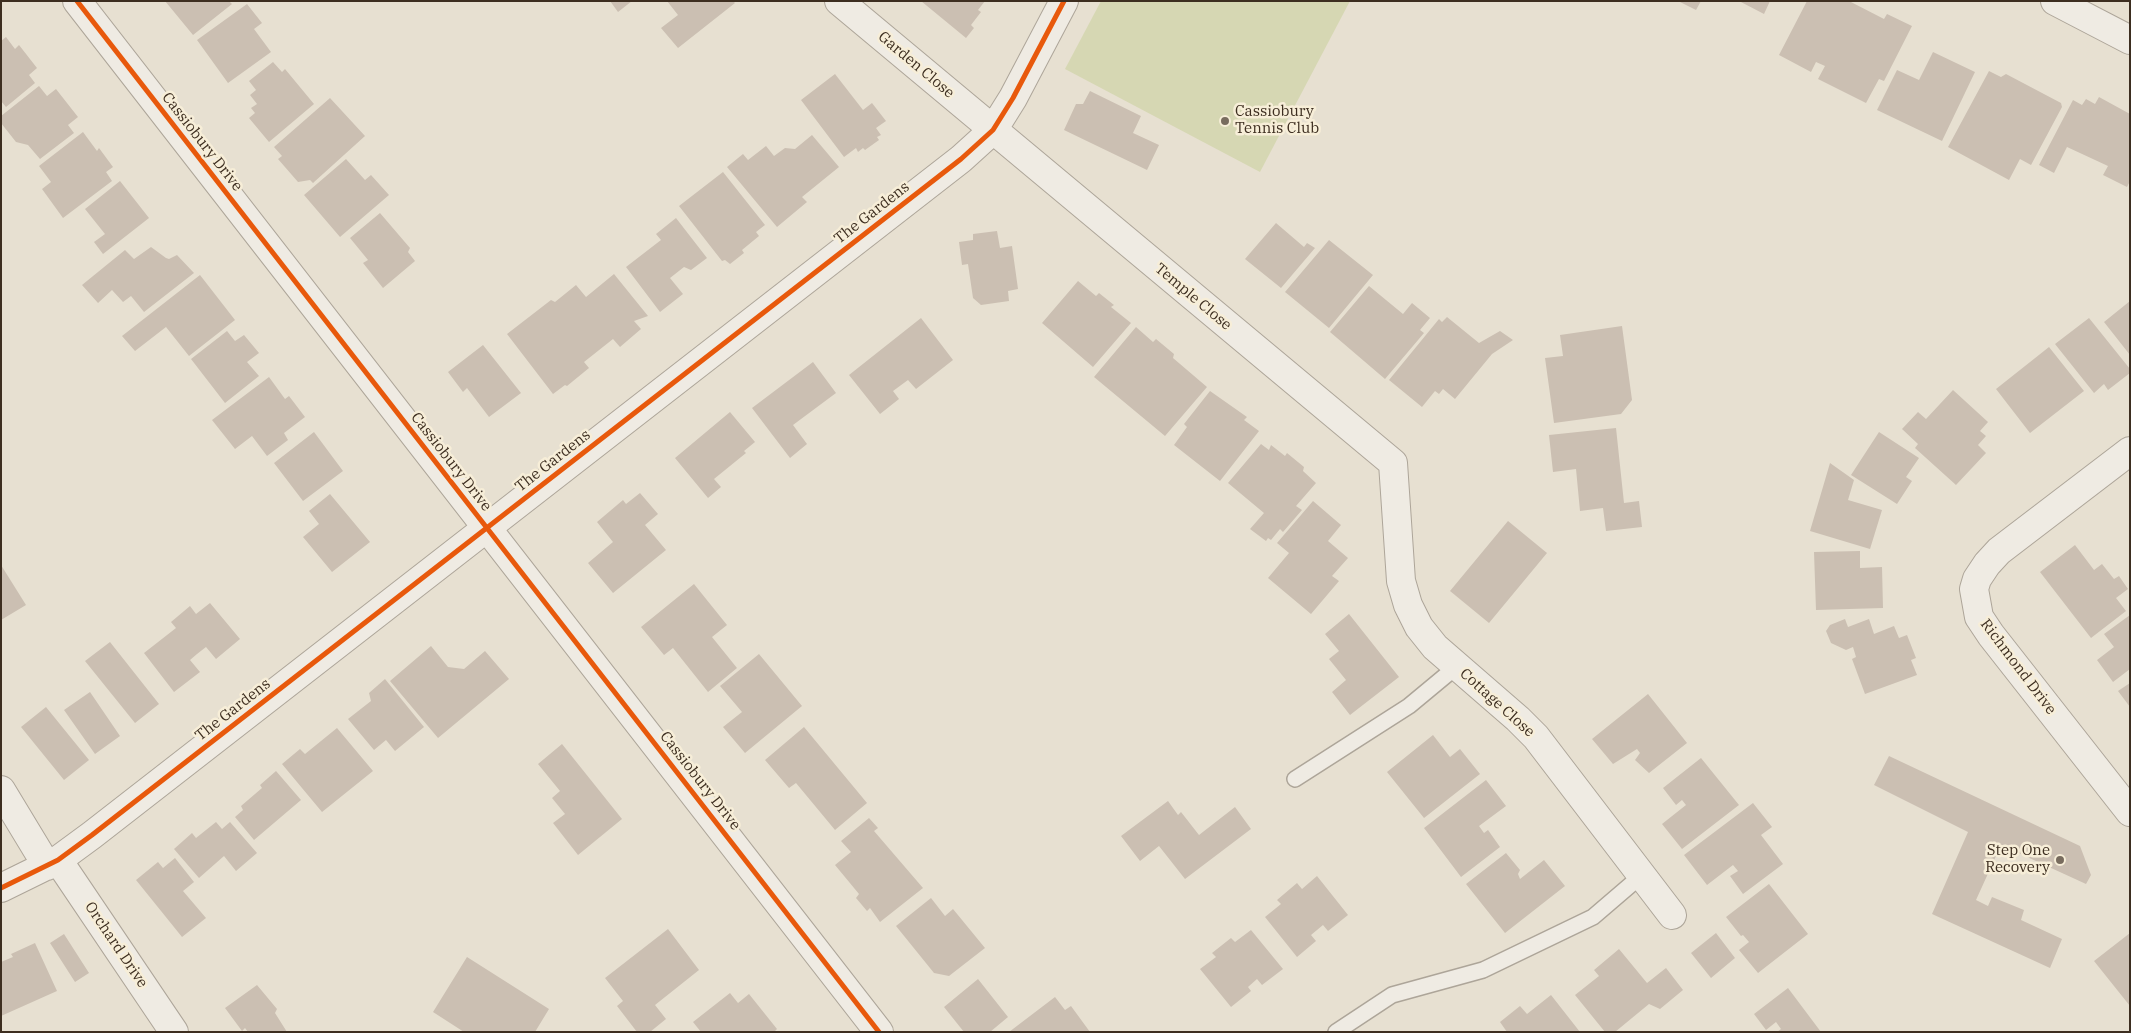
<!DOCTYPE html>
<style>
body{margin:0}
#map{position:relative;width:2131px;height:1033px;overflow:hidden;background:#e7e0d1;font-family:"IBM Plex Serif",serif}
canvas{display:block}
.frame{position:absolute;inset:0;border:2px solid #3d2e20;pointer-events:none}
</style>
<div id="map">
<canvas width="2131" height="1033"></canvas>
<div class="frame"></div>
</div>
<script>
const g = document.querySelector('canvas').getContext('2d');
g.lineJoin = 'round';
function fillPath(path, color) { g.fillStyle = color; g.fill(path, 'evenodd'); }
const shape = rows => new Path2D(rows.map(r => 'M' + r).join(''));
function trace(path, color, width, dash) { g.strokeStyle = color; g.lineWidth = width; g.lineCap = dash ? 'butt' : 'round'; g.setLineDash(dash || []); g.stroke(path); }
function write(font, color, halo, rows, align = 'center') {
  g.font = font + ' "IBM Plex Serif",serif'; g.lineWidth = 5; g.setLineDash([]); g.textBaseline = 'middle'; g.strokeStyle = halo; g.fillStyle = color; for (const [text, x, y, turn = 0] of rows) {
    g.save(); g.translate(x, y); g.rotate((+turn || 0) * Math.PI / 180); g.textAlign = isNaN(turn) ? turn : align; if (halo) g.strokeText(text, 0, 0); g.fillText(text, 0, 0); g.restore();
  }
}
const green = shape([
 [1101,1,1350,1,1260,172,1065,69]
]);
const building = shape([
 [165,1,229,1,232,4,193,35],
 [610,1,632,1,618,12],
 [667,1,733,1,735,3,678,48,661,28,678,15],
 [921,1,985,1,978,10,981,12,971,25,974,28,966,38],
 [1678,1,1701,1,1696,10],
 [1739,1,1770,1,1764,14],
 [1807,1,1849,1,1884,19,1887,14,1912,26,1884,81,1879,79,1866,103,1818,79,1825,66,1816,62,1811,72,1779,55],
 [247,4,262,23,254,29,271,52,228,83,197,40],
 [6,37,15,49,19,45,37,68,29,75,35,83,6,107,1,101,1,41],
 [1933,52,1975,72,1942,141,1877,110,1897,70,1919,80],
 [273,62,282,72,285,69,314,104,269,142,249,118,255,113,251,108,257,104,250,95,256,90,249,81],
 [1989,71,2001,77,2006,74,2061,103,2062,107,2031,165,2020,159,2009,180,1948,147],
 [835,74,863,110,872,103,886,121,876,128,881,135,877,137,879,140,865,150,863,148,858,152,856,148,844,157,801,100],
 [39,86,47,96,56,89,78,117,68,125,74,133,40,159,28,145,16,142,1,123,1,116],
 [1090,91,1141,116,1133,133,1159,145,1147,170,1064,130,1076,104,1083,104],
 [2099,97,2130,114,2130,181,2127,187,2103,175,2108,166,2067,147,2054,173,2039,165,2073,100,2082,105,2086,99,2095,104],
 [330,98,365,136,313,183,310,180,298,182,278,159,282,156,274,147],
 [83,132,97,151,99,148,113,167,106,172,112,181,63,218,42,189,51,182,39,166],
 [812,135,839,167,802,197,807,202,777,227,727,167,743,154,748,160,766,146,774,156,785,148,795,149],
 [346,159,365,180,371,175,389,195,340,237,304,195],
 [723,172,765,225,756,232,759,236,742,250,744,253,730,264,725,260,722,261,679,206],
 [120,181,149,218,103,254,94,242,105,234,85,209],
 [380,213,410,248,408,252,415,261,383,288,363,263,368,260,350,238],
 [676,218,707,258,691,270,684,267,670,278,683,294,660,312,626,267,661,240,656,234],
 [1276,223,1304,247,1307,243,1315,248,1281,288,1245,259],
 [997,231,1000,248,1012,246,1018,289,1008,291,1009,301,981,305,973,298,968,264,962,265,959,242,973,240,973,234],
 [1329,240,1373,275,1329,328,1285,292],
 [151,247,166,258,169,259,177,255,194,273,144,312,131,296,123,302,112,290,98,303,82,285,125,250,134,259],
 [614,274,648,316,634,321,641,329,620,347,613,339,584,362,589,368,567,386,565,385,553,394,507,334,551,300,555,302,576,285,586,297],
 [200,275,235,320,189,356,166,327,135,351,122,336],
 [1078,281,1096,296,1099,293,1114,305,1111,307,1131,323,1093,367,1042,323],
 [1369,286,1403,314,1412,303,1430,318,1420,330,1424,333,1385,379,1330,332],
 [2130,301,2130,355,2104,322],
 [1447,317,1479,343,1500,331,1513,340,1492,354,1455,399,1443,389,1439,394,1435,391,1422,407,1389,380,1439,319,1442,322],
 [921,318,953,360,916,389,908,380,893,391,899,399,880,414,849,375],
 [2089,318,2130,369,2130,373,2108,390,2104,384,2094,393,2055,344],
 [1622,326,1632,400,1621,414,1554,423,1545,358,1563,356,1560,335],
 [1136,327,1153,342,1156,339,1174,354,1173,358,1207,387,1165,436,1094,377],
 [227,331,235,341,244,335,259,353,247,362,259,376,225,403,191,359],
 [483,345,521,393,489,417,467,388,463,392,448,372],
 [2049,347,2084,391,2030,433,1996,389],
 [813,362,836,393,793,425,807,444,790,458,752,408],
 [269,377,285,399,289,396,305,417,284,433,288,440,267,456,252,436,235,449,212,420],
 [1953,390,1988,422,1980,431,1986,436,1978,445,1986,453,1956,485,1915,448,1918,444,1902,429,1918,412,1926,419],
 [1210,391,1247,417,1244,420,1259,431,1220,481,1174,445,1187,427,1184,424],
 [730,412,755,442,744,451,746,453,714,479,721,487,708,498,675,458],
 [1616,428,1624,503,1639,501,1642,527,1606,531,1603,508,1580,511,1576,469,1553,472,1549,435],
 [314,432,343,471,303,501,274,463],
 [1879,432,1919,458,1906,477,1912,481,1897,504,1851,475],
 [1261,444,1269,450,1271,445,1285,456,1287,453,1304,467,1303,471,1316,483,1296,506,1302,510,1283,532,1280,529,1271,540,1268,538,1266,541,1250,529,1264,513,1228,483],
 [1830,463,1854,480,1848,500,1882,510,1870,549,1810,531],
 [640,493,658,514,645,525,666,550,613,593,588,563,613,542,597,522,623,500,626,504],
 [330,494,370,542,332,572,303,537,319,524,309,511],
 [1313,501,1341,525,1328,541,1348,558,1332,576,1339,581,1311,614,1268,578,1289,553,1277,543],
 [1508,521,1547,553,1489,623,1450,591],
 [2075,545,2094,570,2102,564,2114,579,2119,576,2128,589,2116,598,2126,611,2091,638,2040,572],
 [1860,551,1860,568,1882,567,1883,608,1816,610,1814,552],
 [1,565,26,605,1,620],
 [694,584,727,625,712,637,737,668,708,692,673,648,664,655,641,627],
 [210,603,240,639,216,659,206,647,197,654,190,660,200,672,174,692,144,653,176,628,171,622,190,606,196,614],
 [1349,614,1399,677,1350,715,1332,692,1346,680,1329,659,1339,651,1325,634],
 [2130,615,2130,669,2113,682,2097,660,2114,647,2104,634],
 [1845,619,1848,627,1869,619,1874,634,1894,626,1899,638,1907,635,1916,658,1911,660,1917,675,1865,694,1852,659,1856,657,1853,647,1846,650,1831,643,1826,631,1830,625],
 [110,642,159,704,135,723,85,661],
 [431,646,448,667,464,669,485,651,509,679,438,738,390,681],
 [759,654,802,706,745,753,723,727,742,712,720,686],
 [385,679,424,727,395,751,386,740,374,750,348,719,371,701,369,693],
 [2130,683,2130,707,2118,691],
 [90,692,120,736,95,754,64,710],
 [1648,694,1687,743,1649,773,1635,760,1640,753,1637,749,1613,764,1592,739],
 [46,707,89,760,64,780,21,727],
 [804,727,867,803,835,830,796,783,789,788,765,760],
 [337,728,373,771,322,812,282,764,300,749,305,754],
 [1433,735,1450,757,1460,749,1480,774,1424,818,1387,772],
 [562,744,622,819,578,855,553,823,565,814,552,798,560,791,538,764],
 [1889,756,2080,846,2091,875,2086,884,2001,845,1976,900,1988,906,1992,897,2024,910,2021,920,2062,939,2050,968,1932,914,1968,832,1874,785],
 [1701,758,1739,805,1682,849,1662,824,1686,805,1682,800,1676,805,1663,788],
 [276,771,301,800,254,840,235,817,243,810,241,806,262,788,260,785],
 [1486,780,1506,806,1479,826,1484,833,1488,830,1500,847,1461,877,1424,828],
 [1168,801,1178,815,1181,812,1199,835,1235,807,1251,829,1185,879,1159,846,1140,861,1121,836],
 [1753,803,1772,827,1761,835,1783,864,1743,894,1730,876,1738,871,1733,865,1707,885,1684,855],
 [869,818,878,828,874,831,923,888,880,922,870,908,867,911,856,898,859,894,835,865,851,852,841,841],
 [216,822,222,829,230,822,257,853,236,871,224,856,199,878,174,849,192,833,196,838],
 [1506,853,1520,870,1518,874,1520,879,1544,860,1565,886,1505,933,1466,884],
 [175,858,194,882,183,891,206,918,182,937,136,880,158,862,163,868],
 [1317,876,1348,915,1328,931,1323,925,1311,935,1316,941,1297,957,1265,917,1281,904,1277,900,1297,883,1302,889],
 [1769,884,1808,934,1758,973,1739,950,1749,942,1743,935,1741,936,1726,917],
 [931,898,945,916,953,909,985,948,949,976,934,973,896,926],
 [668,929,699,970,655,1005,666,1019,650,1032,637,1032,617,1006,623,1001,605,978],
 [1251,930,1283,969,1262,985,1257,979,1248,987,1251,991,1231,1007,1200,969,1216,957,1212,953,1231,938,1235,942],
 [1716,933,1735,958,1711,978,1691,953],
 [2130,933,2130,1006,2094,961],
 [64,934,89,973,75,982,50,943],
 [35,943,57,991,1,1016,1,962,13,957,11,954],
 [1619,949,1647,983,1666,968,1683,990,1660,1009,1649,1004,1615,1032,1605,1032,1575,995,1599,976,1594,970],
 [467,957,549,1009,535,1032,464,1032,433,1012],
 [978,979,1008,1017,990,1032,964,1032,944,1007],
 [257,985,277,1009,275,1013,287,1032,248,1032,245,1028,242,1031,225,1008],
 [1788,988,1821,1032,1777,1032,1781,1029,1776,1022,1766,1030,1754,1014],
 [730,993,738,1003,749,994,777,1029,774,1032,701,1032,693,1022],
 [1551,995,1580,1032,1507,1032,1500,1022,1520,1006,1527,1014],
 [1055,997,1065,1010,1071,1006,1090,1032,1009,1032]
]);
const service = shape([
 [1295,779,1409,706,1456,667],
 [1336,1032,1392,995,1483,970,1593,917,1642,875]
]);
const minor = shape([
 [839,1,1393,463,1401,581,1408,605,1419,627,1435,647,1518,719,1536,737,1672,915],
 [2055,1,2130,40],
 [2130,451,1999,551,1987,564,1977,579,1974,589,1979,617,1991,635,2130,812],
 [1,790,47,866],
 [58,860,174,1032],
 [1,888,58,860,92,835,961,159,993,130,1013,98,1064,1]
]);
const tertiary = shape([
 [77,1,879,1032]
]);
const cycleway = shape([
 [77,1,879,1032],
 [1,888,58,860,92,835,961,159,993,130,1013,98,1064,1]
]);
const markers = [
 [1225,121,5,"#786c5e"],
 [2060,860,5,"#786c5e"]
];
const streetNames = [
 ["Garden Close",916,65,40],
 ["Cassiobury Drive",202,142,52],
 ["The Gardens",872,213,-38],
 ["Temple Close",1193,297,40],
 ["The Gardens",553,461,-38],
 ["Cassiobury Drive",451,462,52],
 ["Richmond Drive",2018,667,53],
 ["Cottage Close",1497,703,42],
 ["The Gardens",233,710,-38],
 ["Cassiobury Drive",700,781,52],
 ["Orchard Drive",116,945,56]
];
const poiNames = [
 ["Cassiobury",1235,112],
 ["Tennis Club",1235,129],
 ["Step One",2050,851,"right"],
 ["Recovery",2050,868,"right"]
];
fillPath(green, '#d6d7b3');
fillPath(building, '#cbbfb2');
trace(service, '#ada599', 18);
trace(minor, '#ada599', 30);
trace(tertiary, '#ada599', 30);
trace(service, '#efebe3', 15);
trace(minor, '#efebe3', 28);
trace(tertiary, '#efebe3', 28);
trace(cycleway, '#e8590c', 5);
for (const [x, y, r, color] of markers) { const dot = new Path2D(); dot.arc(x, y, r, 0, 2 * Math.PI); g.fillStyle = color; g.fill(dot); trace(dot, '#f7eed8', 2); }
write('15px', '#3d2e20', '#f7eed8', streetNames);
write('15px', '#3d2e20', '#f7eed8', poiNames, 'left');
</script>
